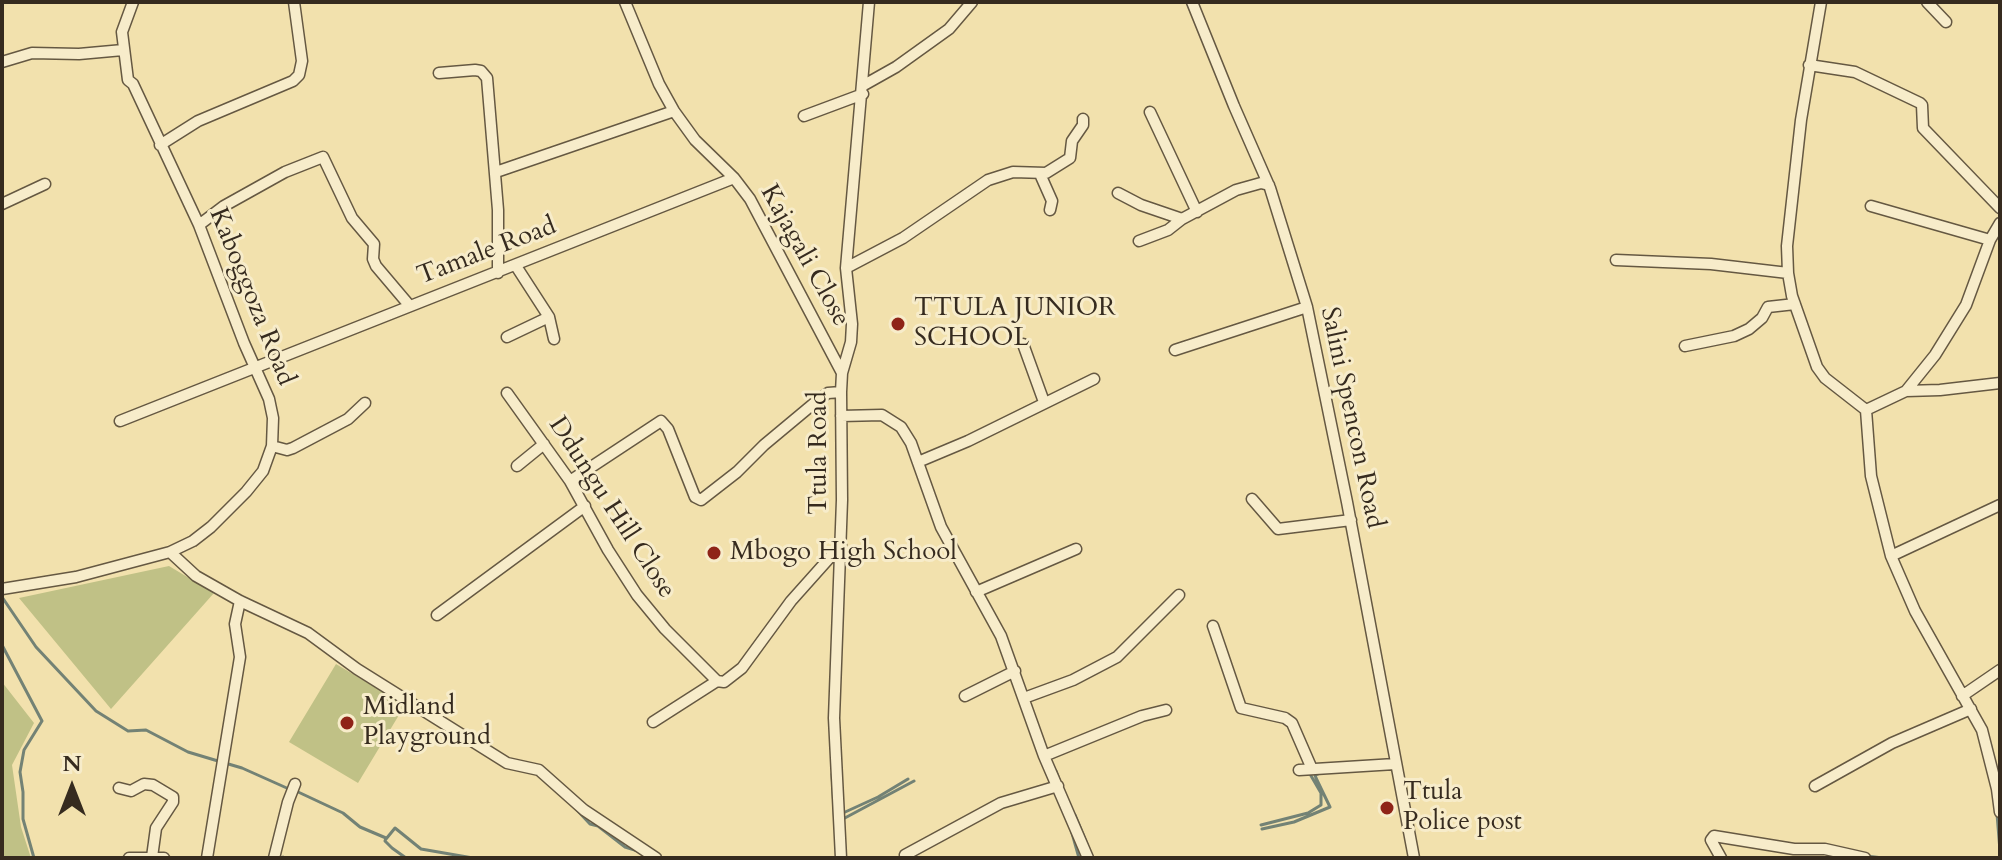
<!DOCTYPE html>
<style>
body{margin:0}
#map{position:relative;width:2002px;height:860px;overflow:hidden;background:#f2e1ad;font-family:Cardo,serif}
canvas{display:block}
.frame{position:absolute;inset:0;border:4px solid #362b1f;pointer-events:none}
.north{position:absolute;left:32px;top:748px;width:80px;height:80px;-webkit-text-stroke:6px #f7ecca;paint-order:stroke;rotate:0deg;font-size:22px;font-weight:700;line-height:32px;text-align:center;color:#362b1f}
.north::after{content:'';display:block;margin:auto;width:28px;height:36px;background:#362b1f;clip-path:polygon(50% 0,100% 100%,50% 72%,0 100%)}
</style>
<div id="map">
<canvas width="2002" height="860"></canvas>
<div class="frame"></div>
<div class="north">N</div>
</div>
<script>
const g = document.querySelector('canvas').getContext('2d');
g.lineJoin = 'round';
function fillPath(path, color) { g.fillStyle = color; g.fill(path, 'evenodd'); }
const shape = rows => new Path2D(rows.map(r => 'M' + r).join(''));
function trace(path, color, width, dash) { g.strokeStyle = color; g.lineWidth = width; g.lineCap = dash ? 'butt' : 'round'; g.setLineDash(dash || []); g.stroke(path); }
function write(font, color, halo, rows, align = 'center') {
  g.font = font + ' Cardo,serif'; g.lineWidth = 6; g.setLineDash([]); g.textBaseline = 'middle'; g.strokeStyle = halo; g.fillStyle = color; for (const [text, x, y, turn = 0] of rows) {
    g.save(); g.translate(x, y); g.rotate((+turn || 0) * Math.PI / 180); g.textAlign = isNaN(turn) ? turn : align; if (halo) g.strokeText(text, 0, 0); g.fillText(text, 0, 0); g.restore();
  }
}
const green = shape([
 [169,566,214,593,111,709,19,598],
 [336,664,405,705,358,783,289,742],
 [2,682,34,723,12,765,21,827,31,858,2,858]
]);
const stream = shape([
 [2,597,36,647,96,711,128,731,146,730,188,752,218,761],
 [2,645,42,721,24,750,20,772,23,792,23,819,34,858],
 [225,763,242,768,289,789],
 [1056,771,1060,782],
 [832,774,835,826],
 [296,791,343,813,360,827,386,838,385,841,392,848,406,858],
 [576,809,590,824,598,826,625,847,638,851],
 [843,813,878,797,908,779],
 [1997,814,2000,851],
 [1075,815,1087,844],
 [843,819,914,781],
 [1261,825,1308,813,1321,805,1321,793,1310,774],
 [1262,829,1294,822,1330,807,1316,778,1315,775,1320,773],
 [1072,833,1079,858],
 [386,839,395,828,421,849,473,858],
 [1866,856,1883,858],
 [283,858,283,857]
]);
const street = shape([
 [625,2,659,84,674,111,695,140,734,178,750,199,842,373],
 [1192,2,1234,106,1270,188,1307,307,1347,502,1414,858],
 [1821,2,1801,120,1787,246,1788,273,1792,296,1817,367,1825,378,1866,410],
 [1927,2,1946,22],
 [2,62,32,53,79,54,123,50],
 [1809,65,1855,72,1920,103,1922,105,1923,128,2000,208],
 [439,73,475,70,481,71,487,78,498,210,498,273],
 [864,85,896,67,949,29,972,2],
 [1150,112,1197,212],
 [804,116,863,94],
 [160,145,198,121,293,81,299,75,302,61,294,2],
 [496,172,674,111],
 [1040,174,1052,201,1050,210],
 [1118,193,1141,205,1182,219],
 [2,204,45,184],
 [1871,206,1990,240],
 [2000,223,1990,240,1966,305,1935,355,1906,391,1866,410,1871,476,1891,556,1915,611,1982,730,1997,789,2000,812],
 [199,225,224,206,285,172,323,157,352,218,374,244,373,259,376,266,409,305],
 [1139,241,1168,230,1182,219,1236,190,1261,183,1269,185],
 [1616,260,1711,264,1788,273],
 [516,266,549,317,554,339],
 [846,268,903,238,988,180,1013,172,1046,173,1070,158,1072,141,1083,125,1083,119],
 [507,337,549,317],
 [1023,344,1044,402],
 [1685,346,1734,336,1749,329,1762,318,1768,307,1795,304],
 [1175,350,1307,307],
 [1906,391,1940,390,2000,383],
 [507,393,570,481,608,550,637,595,665,629,717,681,724,682,742,668,791,601,841,545],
 [841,416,882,415,901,427,911,443,941,527,1001,636,1044,756,1088,858],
 [120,421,734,178],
 [272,446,287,450,293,448,348,419,365,403],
 [918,462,968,441,1094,379],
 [517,466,544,444],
 [570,481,661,421,668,429,695,497,701,500,737,472,764,445,818,400,828,393,841,392],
 [1252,499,1278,529,1351,520],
 [170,552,196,576,240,601,308,633,357,669,507,763,539,770,584,810,656,858],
 [1891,556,2000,505],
 [2,589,76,577,170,552,193,541,211,527,246,492,263,471,272,446,273,418,269,399,244,343,199,225,133,84,128,80,122,32,133,2],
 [976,592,1076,549],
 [437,615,585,506],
 [1213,626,1241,708,1285,718,1292,723,1312,769],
 [965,696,1015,671],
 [1962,696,2000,670],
 [1024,698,1073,680,1117,657,1179,595],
 [653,722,717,681],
 [1044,756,1142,716,1166,710],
 [1299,770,1395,764],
 [1815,786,1892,743,1971,709],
 [119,788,131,791,144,784,153,785,173,797,173,802,156,828,152,857],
 [905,855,1001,803,1058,786],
 [129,858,164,858],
 [207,858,240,657,235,624,240,601],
 [274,858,288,802,295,784],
 [841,858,834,718,842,500,841,392,842,373,851,342,852,324,846,268,869,2],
 [1721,858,1711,840,1714,836,1794,849,1825,849,1865,858]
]);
const markers = [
 [898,324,8,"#8f2418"],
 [714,553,8,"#8f2418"],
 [347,723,8,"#8f2418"],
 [1387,808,8,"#8f2418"]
];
const streetNames = [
 ["Tamale Road",487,252,-21],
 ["Kajagali Close",804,256,61],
 ["Kaboggoza Road",251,297,68],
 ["Salini Spencon Road",1351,418,78],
 ["Ttula Road",820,453,-90],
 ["Ddungu Hill Close",611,508,57]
];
const poiNames = [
 ["TTULA JUNIOR",914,309],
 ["SCHOOL",914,339],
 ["Mbogo High School",730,553],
 ["Midland",363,708],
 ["Playground",363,738],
 ["Ttula",1403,793],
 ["Police post",1403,823]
];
fillPath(green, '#c0c186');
trace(stream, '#738275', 3);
trace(street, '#655842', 13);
trace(street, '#f7ecca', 10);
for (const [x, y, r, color] of markers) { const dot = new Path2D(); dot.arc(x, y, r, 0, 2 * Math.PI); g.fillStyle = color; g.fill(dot); trace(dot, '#f7ecca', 3); }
write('26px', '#362b1f', '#f7ecca', streetNames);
write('26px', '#362b1f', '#f7ecca', poiNames, 'left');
</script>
